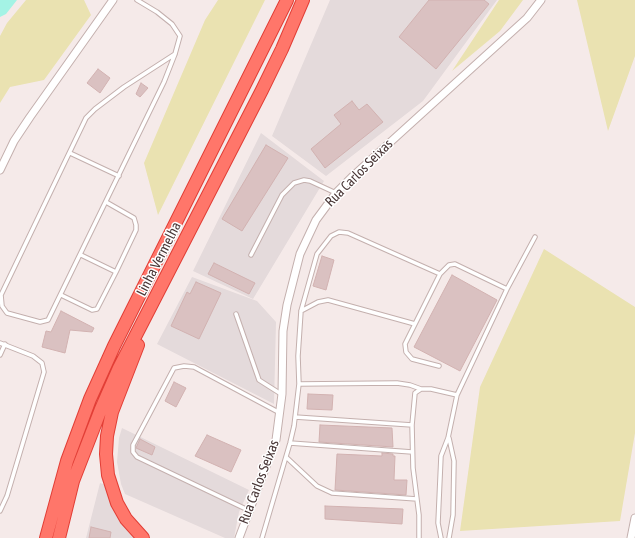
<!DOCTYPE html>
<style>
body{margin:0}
canvas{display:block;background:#f5eae9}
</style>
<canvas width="635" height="538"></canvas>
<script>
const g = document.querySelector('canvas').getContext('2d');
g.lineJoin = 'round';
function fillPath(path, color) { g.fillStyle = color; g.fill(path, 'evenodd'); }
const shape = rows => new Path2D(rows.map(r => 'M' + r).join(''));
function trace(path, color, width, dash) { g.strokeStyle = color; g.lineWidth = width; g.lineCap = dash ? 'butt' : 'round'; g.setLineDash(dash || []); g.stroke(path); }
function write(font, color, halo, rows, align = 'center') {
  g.font = font + ' "Asap Condensed",sans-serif'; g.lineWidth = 3; g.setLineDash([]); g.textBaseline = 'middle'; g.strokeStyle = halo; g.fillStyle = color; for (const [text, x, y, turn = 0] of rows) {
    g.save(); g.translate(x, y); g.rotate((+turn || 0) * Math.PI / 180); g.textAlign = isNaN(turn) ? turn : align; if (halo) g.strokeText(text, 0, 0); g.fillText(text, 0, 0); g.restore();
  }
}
const industrial = shape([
 [330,0,497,0,423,101,326,176,272,136],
 [261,133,324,181,253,299,193,271],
 [192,277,257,301,276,322,274,404,157,344],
 [122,428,249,490,239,512,234,538,225,538,125,494,121,484,117,462,119,438],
 [100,483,106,485,124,525,134,538,86,538]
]);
const green = shape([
 [26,0,84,0,91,15,44,80,10,87,0,103,0,36,7,23],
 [218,0,265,0,158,215,144,163,205,20],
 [499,0,523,0,500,31,452,71],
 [577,0,635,0,635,56,608,131],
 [544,249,635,307,635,433,620,521,460,531,480,387]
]);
const water = shape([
 [0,0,17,0,6,14,0,17]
]);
const building = shape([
 [429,0,484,0,489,4,436,69,399,37,429,0],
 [98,69,110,78,100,93,87,83,98,69],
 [141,83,148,88,140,97,136,94,141,83],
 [352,101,359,110,367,104,383,122,325,168,311,149,341,124,334,115,352,101],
 [266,145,288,158,242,231,222,219,266,145],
 [322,256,334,260,326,290,313,286,322,256],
 [214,263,255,283,249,294,208,274,214,263],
 [452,275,497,300,460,371,414,347,452,275],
 [196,282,221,293,199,339,171,326,187,292,190,294,196,282],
 [61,311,94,328,92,332,70,330,65,353,42,347,46,331,51,332,61,311],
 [174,382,186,388,176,407,165,401,174,382],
 [308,394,333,395,332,410,307,409,308,394],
 [320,425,392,428,393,447,319,442,320,425],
 [207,435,241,450,231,472,195,456,207,435],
 [140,439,155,447,152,455,136,448,140,439],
 [382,453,393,454,393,456,395,456,394,480,407,480,406,495,335,490,337,454,382,456,382,453],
 [325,506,403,509,402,524,325,519,325,506],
 [91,527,111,532,110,538,89,538,91,527]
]);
const service = shape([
 [137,0,157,12,172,24,180,36,175,54,164,82,48,320,40,322,7,313,2,306,1,295,86,118,95,109,124,87,175,54],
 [70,153,119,176],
 [81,255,116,272],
 [251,255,282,195,294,183,304,180,310,181,336,193],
 [61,295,92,310,97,309,116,272,136,230,136,225,134,218,106,202],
 [301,311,318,302,328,300,415,324],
 [236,314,259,380,281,394],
 [0,343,33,356,42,363,44,372,7,496,0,511],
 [0,355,5,344],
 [439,366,412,359,406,352,405,344,440,274,449,265,455,264,507,289],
 [299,384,298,356,301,311,317,254,331,236,339,232,348,233,440,274],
 [295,417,412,425],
 [449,438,454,461,453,515,449,538],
 [290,443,412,452],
 [286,457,317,486,332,493,417,499],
 [248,510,137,457,133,452,133,445,174,368,184,366,194,367,280,413],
 [262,538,290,443,294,426,299,384,397,383,410,385,421,389],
 [419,538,419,515,413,468,412,425,415,393,421,389,431,389,457,395],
 [441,538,438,523,441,456,448,438,457,395,507,289,535,237]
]);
const minor = shape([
 [0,170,14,141,30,117,113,0],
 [239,538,276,440,282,394,283,331,287,305,300,254,316,220,336,193,353,176,527,18,541,0],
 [631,538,635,518]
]);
const motorway = shape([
 [138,345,112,412,107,436,106,454,108,475,117,503,126,519,143,538],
 [46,538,67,461,90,399,114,346,287,0],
 [59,538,73,481,101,409,119,368,262,90,282,49,303,0]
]);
const streetNames = [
 ["Rua Carlos Seixas",359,173,-45],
 ["Linha Vermelha",159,259,-63],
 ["Rua Carlos Seixas",259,482,-69]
];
fillPath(industrial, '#e4dadb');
fillPath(green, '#eae2b1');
fillPath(water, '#a4f3e5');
fillPath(building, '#dac1c1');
trace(building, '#d2b2b1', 1);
trace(service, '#c4b0ae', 5.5);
trace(minor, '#c4b0ae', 9);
trace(motorway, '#e23e36', 14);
trace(service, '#fff', 3.5);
trace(minor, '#fff', 7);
trace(motorway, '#ff766a', 12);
write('14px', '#493737', '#fff', streetNames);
</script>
